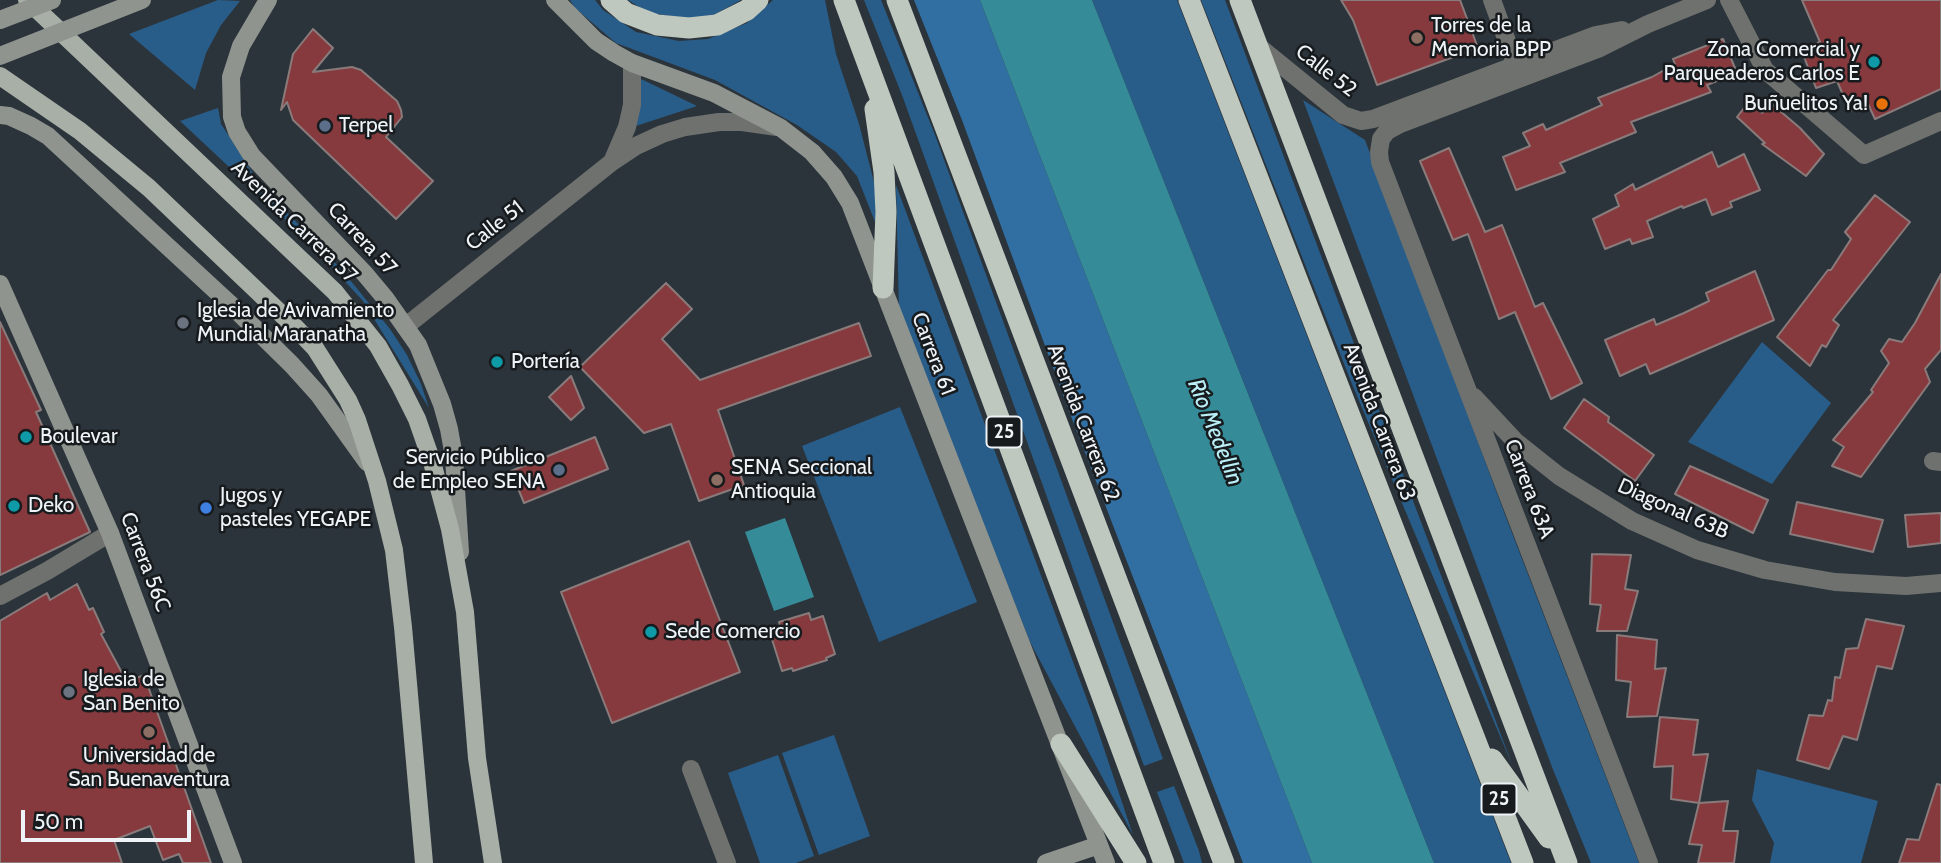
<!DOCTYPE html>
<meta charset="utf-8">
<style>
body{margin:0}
#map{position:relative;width:1941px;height:863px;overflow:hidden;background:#2c343b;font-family:Cabin,sans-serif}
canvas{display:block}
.scale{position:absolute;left:21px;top:810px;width:170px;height:32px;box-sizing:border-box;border:4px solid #eef3f8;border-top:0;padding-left:9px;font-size:21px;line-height:24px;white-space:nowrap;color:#eef3f8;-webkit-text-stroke:5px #171b1e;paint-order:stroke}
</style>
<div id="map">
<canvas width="1941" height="863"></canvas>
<div class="scale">50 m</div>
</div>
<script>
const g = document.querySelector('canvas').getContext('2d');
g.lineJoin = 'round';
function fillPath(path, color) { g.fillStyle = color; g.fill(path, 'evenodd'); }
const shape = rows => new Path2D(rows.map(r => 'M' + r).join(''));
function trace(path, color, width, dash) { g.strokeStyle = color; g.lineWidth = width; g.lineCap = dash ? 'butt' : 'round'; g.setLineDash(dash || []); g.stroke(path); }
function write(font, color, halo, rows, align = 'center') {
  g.font = font + ' Cabin,sans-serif'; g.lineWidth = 5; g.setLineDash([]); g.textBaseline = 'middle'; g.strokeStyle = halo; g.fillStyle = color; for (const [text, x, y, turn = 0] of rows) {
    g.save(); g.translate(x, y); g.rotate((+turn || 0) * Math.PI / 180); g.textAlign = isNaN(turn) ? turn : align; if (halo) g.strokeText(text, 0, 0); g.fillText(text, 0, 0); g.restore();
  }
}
const green = shape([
 [218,0,240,1,221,25,206,53,195,90,129,34],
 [570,0,595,0,603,10,636,32,679,41,708,39,747,23,773,0,825,0,836,54,859,124,875,186,879,232,857,176,836,152,797,125,715,80,616,43,575,8],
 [628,0,741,0,710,17,685,18,649,13],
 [864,0,881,0,935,135,1163,759,1144,766,902,95],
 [1092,0,1177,0,1511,863,1434,863],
 [1201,0,1225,0,1513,767,1352,384],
 [641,79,697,106,636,126],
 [1303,100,1365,140,1507,520,1639,863,1591,863,1552,767],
 [218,108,221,124,260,184,341,269,390,329,407,355,421,384,429,408,363,301,305,238,180,121],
 [896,185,1092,713,1133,835,1030,642,899,311],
 [1762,342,1831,403,1772,484,1688,442],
 [900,407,977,602,879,642,802,446],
 [834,735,870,836,819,855,782,753],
 [778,755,814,856,796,863,760,863,728,773],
 [1757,769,1878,801,1861,863,1770,863,1774,843,1752,800],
 [1174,786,1199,851,1202,863,1184,863,1157,792]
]);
const forest = shape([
 [914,0,980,0,1312,863,1243,863,1069,411,962,120]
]);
const water = shape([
 [980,0,1092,0,1434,863,1312,863],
 [785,518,814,597,774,611,745,532]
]);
const building = shape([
 [1341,0,1460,0,1478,48,1377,85,1353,20,1341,0],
 [1802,0,1941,0,1941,89,1875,119,1868,104,1850,111,1837,81,1816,88,1801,49,1820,42,1802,0],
 [313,29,333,48,313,72,352,67,361,70,397,101,401,110,402,117,386,137,433,181,396,219,293,120,287,102,281,110,293,54,313,29],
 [1723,39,1737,73,1707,85,1711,92,1631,122,1636,132,1560,163,1565,172,1516,190,1503,157,1530,146,1523,133,1543,124,1546,130,1602,105,1598,98,1652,77,1675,64,1673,59,1723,39],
 [1748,103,1762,113,1773,105,1800,128,1824,154,1806,176,1762,144,1765,143,1737,117,1748,103],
 [1449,148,1485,232,1502,225,1535,307,1543,303,1582,383,1551,399,1515,312,1499,319,1468,234,1453,240,1420,161,1449,148],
 [1712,152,1718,167,1744,154,1760,190,1730,202,1732,207,1712,215,1706,199,1683,208,1682,206,1647,221,1653,237,1632,244,1630,239,1605,249,1593,219,1619,206,1615,195,1633,184,1635,190,1712,152],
 [1875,195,1910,222,1833,320,1839,325,1826,347,1822,345,1810,366,1777,337,1828,270,1831,270,1851,239,1845,232,1875,195],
 [1755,271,1774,320,1650,374,1646,364,1620,376,1605,340,1654,319,1656,325,1684,313,1709,301,1706,293,1755,271],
 [1941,274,1941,350,1925,369,1930,382,1861,477,1832,466,1844,447,1833,440,1873,392,1871,390,1889,363,1881,351,1889,339,1902,342,1915,323,1941,274],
 [666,283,692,309,662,339,700,380,859,323,871,356,718,410,744,485,699,501,671,424,644,433,580,367,666,283],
 [0,322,41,410,36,412,90,532,0,575,0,322],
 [571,376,584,408,571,420,549,397,571,376],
 [1584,399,1609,417,1608,422,1654,455,1635,481,1564,428,1584,399],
 [595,437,608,469,524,503,511,471,595,437],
 [1690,466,1768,500,1753,533,1675,494,1690,466],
 [1797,502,1883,520,1873,552,1790,534,1797,502],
 [1941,513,1941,543,1908,547,1905,515,1941,513],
 [689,541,740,672,612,723,561,592,689,541],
 [1592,554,1631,555,1625,589,1638,591,1627,631,1597,631,1601,605,1590,604,1592,554],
 [77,584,89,610,93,608,104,632,101,634,127,682,144,675,211,863,183,863,179,854,163,860,150,826,114,840,122,863,0,863,0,621,47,593,50,600,77,584],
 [809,613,811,620,823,616,835,654,826,658,827,660,793,671,792,668,782,671,770,633,781,629,779,622,809,613],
 [1866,619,1904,626,1892,669,1877,666,1857,740,1843,736,1829,769,1797,760,1809,715,1823,716,1828,700,1832,701,1835,677,1840,678,1846,649,1858,648,1866,619],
 [1617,635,1657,640,1655,669,1666,668,1657,716,1627,717,1631,682,1616,680,1617,635],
 [1660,717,1698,720,1693,755,1708,754,1699,803,1671,799,1673,766,1654,767,1660,717],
 [1937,784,1941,785,1941,863,1899,863,1907,839,1919,840,1937,784],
 [1728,801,1723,831,1738,831,1734,863,1698,863,1702,845,1689,844,1699,803,1728,801]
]);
const street = shape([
 [1492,0,1519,74],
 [1729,0,1765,70,1864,155,1941,121],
 [1258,46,1343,115,1361,121,1373,119,1596,35,1622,30],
 [612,162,627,127,632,105,632,63],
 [406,326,612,162,636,146,662,134,685,127,719,122,742,122,777,127],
 [1474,397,1515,441,1559,476,1632,521,1697,550,1765,570,1835,582,1906,586,1941,583],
 [1933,461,1941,462],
 [0,596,47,571,110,533],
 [691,769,727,863],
 [1649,863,1380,162,1379,152,1381,139,1387,131,1400,124,1600,48,1648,24,1707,0]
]);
const secondary = shape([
 [268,0,241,46,231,77,232,117,237,132,252,156,365,274,385,298,418,345,442,404,449,429,454,457,460,552],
 [555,0,596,41,614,53,632,63,714,93,781,128,812,152,834,177,850,203,1106,863],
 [0,115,9,116,31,126,48,136,229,303,292,365,319,395,367,462],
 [0,284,110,533,233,863],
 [1046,863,1099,845]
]);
const primary = shape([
 [27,0,335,292,378,346,400,385,417,419,432,462,450,529,465,612,477,758,493,863],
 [0,76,80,131,149,188,295,327,315,348,348,400,357,420,377,481,394,550,403,627,424,863]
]);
const highway = shape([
 [611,0,626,13,657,25,689,28,717,25,747,10,758,0],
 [844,0,1164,863],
 [897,0,1224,863],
 [1189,0,1523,863],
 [1240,0,1567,863],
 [875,109,884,172,886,212,883,288],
 [1061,744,1136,863],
 [1492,759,1549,838]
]);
const secondaryBridge = shape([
 [0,20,52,0],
 [0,56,142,0]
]);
const markers = [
 [1417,38,7,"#8d6e63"],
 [1874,62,7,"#0f9aa8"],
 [1882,104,7,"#e8710a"],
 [325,126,7,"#5c6f8a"],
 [183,323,7,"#6b7280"],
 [497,362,7,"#0f9aa8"],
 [26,437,7,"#0f9aa8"],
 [559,470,7,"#5c6f8a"],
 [717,480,7,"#8d6e63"],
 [14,506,7,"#0f9aa8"],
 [206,508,7,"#3f7fe0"],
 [651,632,7,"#0f9aa8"],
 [69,692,7,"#6b7280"],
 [149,732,7,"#8d6e63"]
];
const shields = [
 [1004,432,35],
 [1499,799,35]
];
const shieldNames = [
 ["25",1004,432],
 ["25",1499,799]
];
const poiNames = [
 ["Torres de la",1431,26],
 ["Memoria BPP",1431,50],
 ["Zona Comercial y",1860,50,"right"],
 ["Parqueaderos Carlos E",1860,74,"right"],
 ["Buñuelitos Ya!",1868,104,"right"],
 ["Terpel",339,126],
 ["Iglesia de Avivamiento",197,311],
 ["Mundial Maranatha",197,335],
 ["Portería",511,362],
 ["Boulevar",40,437],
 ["Servicio Público",545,458,"right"],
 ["de Empleo SENA",545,482,"right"],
 ["SENA Seccional",731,468],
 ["Antioquia",731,492],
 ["Jugos y",220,496],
 ["pasteles YEGAPE",220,520],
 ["Deko",28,506],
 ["Sede Comercio",665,632],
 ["Iglesia de",83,680],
 ["San Benito",83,704],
 ["Universidad de",149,756,"center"],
 ["San Buenaventura",149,780,"center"]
];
const streetNames = [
 ["Calle 52",1326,71,38],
 ["Avenida Carrera 57",294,222,44],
 ["Calle 51",495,226,-38],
 ["Carrera 57",362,239,47],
 ["Carrera 61",933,354,69],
 ["Avenida Carrera 63",1379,422,69],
 ["Avenida Carrera 62",1083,423,69],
 ["Carrera 63A",1529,489,69],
 ["Diagonal 63B",1673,509,24],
 ["Carrera 56C",145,562,69]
];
const waterNames = [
 ["Río Medellín",1215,432,68]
];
fillPath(green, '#295d89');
fillPath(forest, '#316fa3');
fillPath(water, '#358c98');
fillPath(building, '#873a3d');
trace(building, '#897b7b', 2);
trace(street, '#6e716d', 18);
trace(secondary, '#8f948e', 18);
trace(primary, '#a8afa7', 18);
trace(highway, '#bfc8be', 21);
trace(secondaryBridge, '#8f948e', 18);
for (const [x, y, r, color] of markers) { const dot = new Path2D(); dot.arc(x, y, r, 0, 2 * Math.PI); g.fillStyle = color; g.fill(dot); trace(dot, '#171b1e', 2.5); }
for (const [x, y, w] of shields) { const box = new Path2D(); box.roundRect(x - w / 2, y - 15.5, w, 31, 5); g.fillStyle = '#171b1e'; g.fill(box); trace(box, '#eef3f8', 2); }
write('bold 19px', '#eef3f8', null, shieldNames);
write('21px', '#eef3f8', '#171b1e', poiNames, 'left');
write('21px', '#eef3f8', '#171b1e', streetNames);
write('italic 23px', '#bbeff7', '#171b1e', waterNames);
</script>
